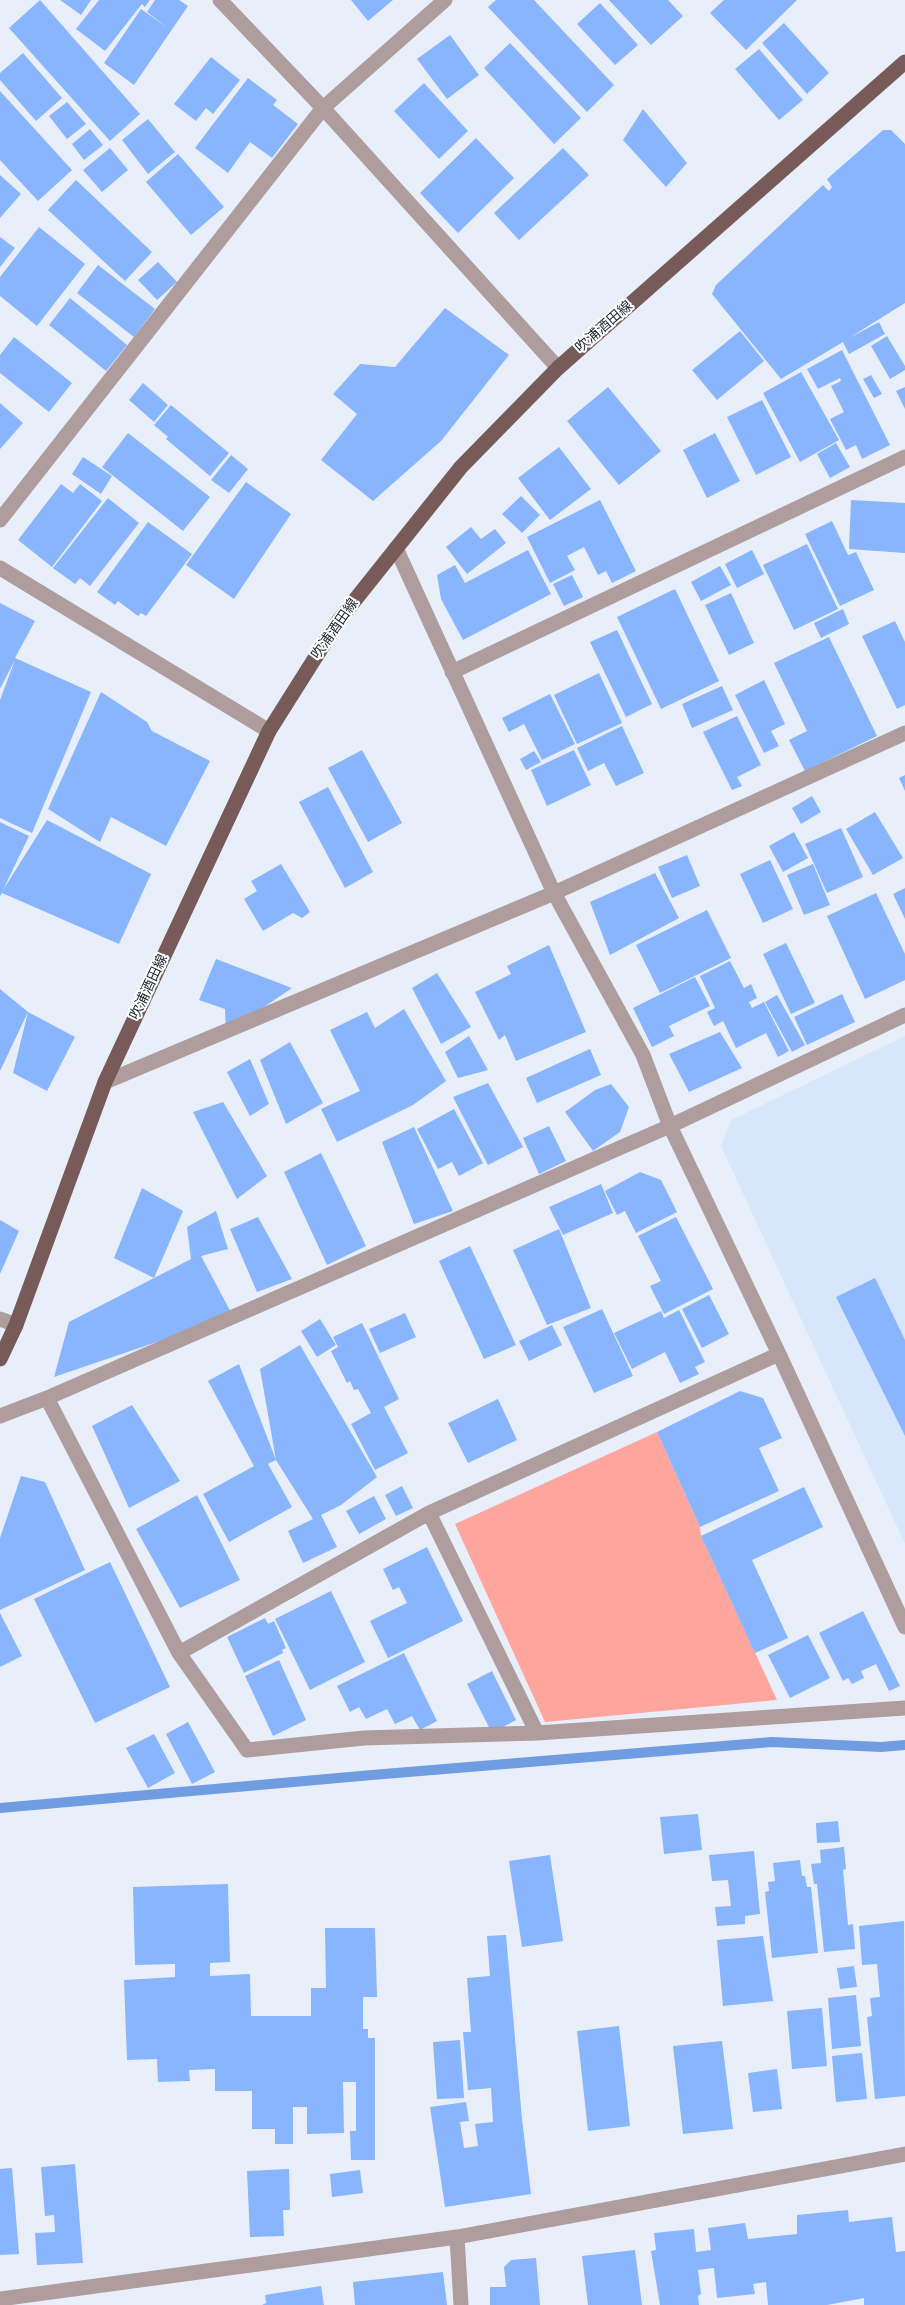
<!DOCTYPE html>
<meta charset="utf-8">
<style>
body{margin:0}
canvas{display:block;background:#e8effb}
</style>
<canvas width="905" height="2305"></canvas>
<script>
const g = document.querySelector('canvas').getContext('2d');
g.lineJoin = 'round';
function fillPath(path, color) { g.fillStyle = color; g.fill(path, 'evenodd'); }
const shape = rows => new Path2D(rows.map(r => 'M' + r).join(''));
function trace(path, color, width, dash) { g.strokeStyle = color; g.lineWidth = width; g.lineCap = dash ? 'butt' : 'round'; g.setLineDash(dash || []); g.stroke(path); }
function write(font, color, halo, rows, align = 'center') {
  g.font = font + ' Manrope,"Noto Sans JP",sans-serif'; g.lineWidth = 4; g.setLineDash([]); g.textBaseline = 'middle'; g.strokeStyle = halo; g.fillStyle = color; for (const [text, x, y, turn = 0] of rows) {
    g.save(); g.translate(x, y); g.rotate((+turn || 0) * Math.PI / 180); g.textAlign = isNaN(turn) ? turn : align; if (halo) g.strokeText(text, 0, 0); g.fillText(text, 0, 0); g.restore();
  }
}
const built = shape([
 [905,1036,905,1544,721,1146,731,1120]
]);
const green = shape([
 [657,1432,700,1527,701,1536,777,1700,545,1722,455,1524]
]);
const stream = shape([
 [0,1808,372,1775,772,1742,881,1747,905,1745]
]);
const building = shape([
 [40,0,140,114,110,141,9,28],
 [60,0,91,0,81,15],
 [99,0,150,0,145,7,142,4,105,51,76,29],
 [155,0,179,0,188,6,134,85,104,63,141,9,168,28,147,12],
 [351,0,393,0,368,21],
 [496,0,534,0,614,85,587,112,488,7],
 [609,0,668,0,683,16,651,45],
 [724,0,797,0,746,50,710,13],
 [600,3,638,45,615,65,577,24],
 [784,23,829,73,807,94,762,43],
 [450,35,479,75,447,99,417,59],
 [510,43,581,118,554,144,484,68],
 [759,49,803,100,779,120,735,69],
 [23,53,62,98,36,121,0,80,0,73],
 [211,57,240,80,213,114,206,108,196,121,174,104],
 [248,78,277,100,273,105,298,124,272,158,250,142,228,173,195,148],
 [424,83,468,131,439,159,394,111],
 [0,91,72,170,38,201,0,160],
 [67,102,86,124,67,139,49,116],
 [643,109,687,163,666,187,623,140],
 [148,119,175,152,148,174,122,140],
 [90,129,103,145,84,160,72,144],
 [883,130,891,130,905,144,905,303,849,338,879,322,885,334,849,354,843,342,781,379,712,294,716,285,823,185,829,191,832,187,827,179],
 [476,138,514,178,458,233,420,193],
 [110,148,128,170,102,192,83,170],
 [563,148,589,175,519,240,494,213],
 [178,154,224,207,191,235,146,182],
 [0,175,21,194,0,218],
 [76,180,152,252,125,281,48,210],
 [39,227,85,264,37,326,0,296,0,277],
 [0,237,15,248,0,267],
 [158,262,177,282,157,300,138,280],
 [98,265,155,309,134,337,77,293],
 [70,298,127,345,106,371,49,325],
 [445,308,509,355,441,441,373,501,321,460,357,414,333,394,360,364,395,367],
 [740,331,764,361,717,400,692,370],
 [887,336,905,366,905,370,890,379,871,346],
 [14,337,72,383,49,412,0,373,0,355],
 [842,350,890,445,862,459,856,445,846,450,830,419,844,412,831,386,841,381,840,378,818,389,807,369],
 [801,372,839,440,800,462,763,393],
 [871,375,882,394,874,398,863,379],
 [143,383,168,405,154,422,129,400],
 [608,387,661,451,619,485,567,421],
 [905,387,905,409,896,391],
 [762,400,791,457,756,475,727,417],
 [0,403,23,423,0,449],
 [171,405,229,453,210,476,166,439,168,437,154,425],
 [128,433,210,497,183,531,102,467],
 [715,433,740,481,707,498,683,450],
 [836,443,850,467,830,478,817,454],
 [559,447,591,489,550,520,518,478],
 [231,455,248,469,229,493,211,480],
 [83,457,112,476,101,494,72,474],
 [246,482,291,514,234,599,186,565],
 [61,484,73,493,80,484,102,501,52,567,18,540],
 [521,496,540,515,522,533,502,514],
 [108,498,139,523,90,586,80,578,75,584,53,568],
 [600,500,636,571,612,583,606,571,598,575,584,547,567,556,575,570,550,583,527,537],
 [851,500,905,503,905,553,849,549],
 [832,521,848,555,856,552,874,590,840,606,805,534],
 [148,522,192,554,146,616,141,613,138,616,118,601,115,605,97,592],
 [471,527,481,539,495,529,506,543,467,574,446,547],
 [807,544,838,609,794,630,763,565],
 [528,550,551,594,463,640,441,599,437,575,455,565,465,583],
 [752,550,764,574,737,588,725,564],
 [720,566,731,585,701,601,691,582],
 [572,575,583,597,564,606,553,584],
 [675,589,719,681,661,709,617,617],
 [731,593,754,643,729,655,705,605],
 [0,603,35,621,15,658,91,692,32,833,0,818,0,700,15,660,0,689],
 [843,609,849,624,821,638,814,623],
 [895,621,905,642,905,705,897,709,862,636],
 [617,630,652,704,626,717,590,642],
 [829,637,877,736,805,771,789,740,807,731,774,663],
 [599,673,622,723,577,744,554,695],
 [764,680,785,724,771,731,779,746,764,753,735,695],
 [722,686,733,710,692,728,682,704],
 [101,692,147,722,152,731,210,761,166,846,111,817,100,842,48,809],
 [550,694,575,744,542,760,524,724,509,732,502,718],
 [737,716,761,765,737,777,742,786,732,790,703,732],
 [622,726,644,773,616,786,604,763,588,771,577,748],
 [362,750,402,823,368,842,328,768],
 [574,750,591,785,547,806,531,770],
 [534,751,541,762,526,770,520,759],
 [905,775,905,791,899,778],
 [328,787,373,872,345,888,299,802],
 [812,796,821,812,801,824,792,808],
 [875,812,903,858,873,875,846,829],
 [47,820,151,874,119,944,2,893,0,896,0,822,29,836,3,890],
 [841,828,863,877,827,893,805,844],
 [794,832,808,858,783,872,769,846],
 [687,855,700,886,672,898,658,867],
 [770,860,793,909,763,923,740,874],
 [281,864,310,912,302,918,293,913,263,931,244,899,257,891,251,881],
 [813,864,830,905,804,915,787,875],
 [655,873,679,918,610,955,590,902],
 [905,888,905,919,893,894],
 [876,893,905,954,905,980,865,999,827,916],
 [707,910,731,958,660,993,636,945],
 [786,943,815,1003,791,1014,763,954],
 [549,945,586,1032,516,1061,505,1035,499,1040,475,992,511,974,507,966],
 [216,959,292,988,226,1033,225,1009,199,1000],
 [730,961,744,988,751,984,757,998,749,1002,752,1008,764,1002,789,1051,778,1057,766,1033,736,1048,723,1021,714,1026,707,1012,715,1008,700,976],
 [437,973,471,1027,441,1044,412,988],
 [695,977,710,1006,669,1026,674,1036,652,1047,633,1008],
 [0,989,28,1012,0,1071],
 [842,994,855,1022,807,1045,794,1017],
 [777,995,805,1045,792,1052,765,1002],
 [404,1009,446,1081,413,1105,337,1142,321,1109,360,1091,330,1030,367,1012,375,1028],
 [28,1012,75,1037,47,1091,13,1073],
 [720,1032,742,1068,689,1092,669,1054],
 [469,1036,488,1070,458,1078,445,1052],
 [290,1042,323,1103,286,1124,260,1060],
 [590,1049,601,1075,537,1103,526,1078],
 [250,1059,269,1104,250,1116,227,1072],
 [488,1083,523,1147,488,1165,453,1097],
 [611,1084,629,1107,620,1132,593,1151,565,1112,595,1090],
 [223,1102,267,1176,237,1199,193,1112],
 [454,1109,483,1163,459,1176,452,1162,438,1169,417,1129],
 [549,1126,566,1161,539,1174,523,1138],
 [414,1127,453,1211,414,1224,382,1142],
 [321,1153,366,1246,327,1265,284,1172],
 [640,1172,661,1180,677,1212,636,1233,625,1211,617,1215,605,1191],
 [601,1184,613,1213,563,1235,549,1207],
 [142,1188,183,1211,154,1278,191,1259,187,1227,216,1211,228,1249,201,1256,233,1316,54,1377,69,1322,154,1278,114,1258],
 [258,1217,292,1279,257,1292,230,1229],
 [676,1217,713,1289,664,1314,650,1286,661,1281,638,1236],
 [0,1220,19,1231,0,1274],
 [559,1229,591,1308,547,1325,513,1250],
 [470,1246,516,1345,484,1359,439,1261],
 [875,1278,905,1340,905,1436,836,1297],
 [709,1295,729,1334,702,1348,682,1309],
 [602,1309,633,1376,594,1393,563,1327],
 [679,1310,705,1362,695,1367,699,1374,680,1383,665,1352,632,1369,614,1333,661,1311,664,1318],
 [405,1313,416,1337,380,1353,369,1329],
 [320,1319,336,1345,317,1357,301,1331],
 [362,1323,399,1399,384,1407,408,1453,375,1470,351,1424,371,1413,358,1389,354,1390,350,1381,347,1383,331,1351,338,1347,333,1337],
 [552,1325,562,1345,529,1361,519,1341],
 [300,1345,377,1477,341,1505,321,1515,337,1547,303,1563,288,1531,313,1519,276,1460,260,1369],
 [239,1364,276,1460,268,1464,292,1507,229,1542,203,1494,254,1466,208,1381],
 [740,1391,763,1398,782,1438,759,1448,779,1491,700,1527,657,1432],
 [498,1399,517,1440,468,1463,448,1423],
 [132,1405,180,1481,129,1508,92,1426],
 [21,1476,45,1482,85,1570,0,1610,0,1538],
 [402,1486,413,1508,396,1516,385,1495],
 [804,1487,823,1527,752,1560,788,1638,755,1653,701,1536],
 [197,1495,240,1580,180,1608,136,1529],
 [374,1496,386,1519,359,1534,346,1511],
 [427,1547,463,1621,388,1658,370,1621,407,1603,399,1587,393,1590,383,1569],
 [110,1562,170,1687,95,1723,34,1599],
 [331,1591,365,1662,310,1690,275,1619],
 [863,1611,900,1686,889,1691,876,1664,861,1671,864,1678,852,1684,848,1678,843,1681,819,1633],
 [0,1613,22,1656,0,1667],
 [265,1618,268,1624,274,1621,286,1648,282,1650,283,1653,244,1673,227,1637],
 [808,1635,830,1678,790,1698,768,1655],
 [404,1653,437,1721,420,1730,412,1716,395,1724,387,1709,366,1719,359,1707,350,1712,337,1686],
 [279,1660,306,1720,273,1736,245,1676],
 [492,1671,516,1720,492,1733,467,1684],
 [188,1722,215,1772,192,1784,166,1734],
 [154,1734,175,1773,148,1788,126,1748],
 [698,1814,702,1850,664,1854,660,1817],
 [838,1821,840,1842,817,1843,816,1823],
 [844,1847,846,1869,843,1870,848,1925,853,1924,855,1949,824,1952,817,1884,814,1884,811,1864,821,1863,820,1850],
 [754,1851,760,1914,745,1916,745,1924,717,1926,715,1907,731,1906,728,1880,712,1881,709,1855],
 [550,1855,563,1941,522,1947,509,1861],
 [800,1860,802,1876,805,1876,807,1887,811,1887,818,1953,772,1958,765,1892,769,1891,768,1882,775,1881,773,1863],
 [228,1884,230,1962,210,1963,210,1976,250,1974,251,2016,311,2016,311,1988,326,1988,325,1928,375,1928,377,1997,363,1997,363,2029,368,2029,368,2038,375,2038,375,2160,351,2160,350,2131,356,2131,356,2082,343,2082,344,2133,307,2134,307,2107,293,2107,293,2144,275,2144,275,2129,252,2129,252,2091,215,2091,215,2069,189,2070,190,2081,158,2082,157,2059,127,2060,124,1980,175,1977,175,1964,135,1965,133,1887],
 [904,1921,905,2096,875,2099,867,2017,872,2016,870,1998,880,1997,877,1964,862,1965,859,1926],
 [506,1935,522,2119,531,2194,445,2207,430,2107,466,2102,469,2121,460,2122,464,2148,478,2146,475,2124,493,2122,491,2088,468,2090,463,2032,471,2032,467,1978,490,1976,487,1936],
 [763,1936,773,2001,723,2006,717,1940],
 [854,1966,857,1987,840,1989,837,1968],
 [856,1995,861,2046,832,2049,828,1998],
 [822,2008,827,2066,792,2069,787,2011],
 [619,2026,630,2126,588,2131,577,2031],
 [460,2040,464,2098,437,2099,433,2042],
 [722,2041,733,2129,683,2134,673,2046],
 [862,2053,867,2099,836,2102,832,2056],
 [777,2069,782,2109,753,2112,748,2073],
 [75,2164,83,2263,37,2265,35,2233,55,2232,54,2215,45,2216,41,2167],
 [12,2168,19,2254,0,2255,0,2169],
 [289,2169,290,2210,283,2210,284,2236,250,2237,247,2171],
 [360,2170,363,2193,332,2197,330,2174],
 [848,2210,849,2222,892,2217,896,2252,905,2251,905,2305,864,2305,864,2298,827,2305,768,2305,766,2282,753,2284,755,2294,717,2298,714,2268,698,2270,701,2294,698,2296,699,2305,660,2305,651,2251,656,2250,654,2233,694,2229,696,2252,711,2250,708,2228,745,2223,748,2239,797,2234,797,2215],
 [635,2250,642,2305,588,2305,582,2256],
 [536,2258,540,2305,490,2305,490,2287,506,2287,504,2267,511,2260],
 [443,2272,447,2305,355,2305,353,2282],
 [321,2286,324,2305,262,2305,266,2303,265,2295]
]);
const minor = shape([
 [220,0,323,108,558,368],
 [0,520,323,108,445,0],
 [396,548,554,893,643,1055,670,1126,779,1354,905,1627],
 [0,568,269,731],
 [452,672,905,457],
 [105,1082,554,893,905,733],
 [0,1319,16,1325],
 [47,1398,179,1653,247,1750,364,1738,537,1733,905,1708],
 [0,1416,47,1398,670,1126,905,1015],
 [429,1513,537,1733],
 [179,1653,429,1513,779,1354],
 [457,2237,461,2305],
 [0,2299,457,2237,905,2154]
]);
const major = shape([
 [0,1359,16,1325,105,1082,269,731,339,620,461,467,558,368,905,62]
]);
const streetNames = [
 ["吹浦酒田線",604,327,-41],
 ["吹浦酒田線",335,629,-55],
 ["吹浦酒田線",149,987,-65]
];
fillPath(built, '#d8e6fc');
fillPath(green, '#fea59d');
trace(stream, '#709ce2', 10);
fillPath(building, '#88b5fd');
trace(minor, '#ae9d9c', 15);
trace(major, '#785b58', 15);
write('14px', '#1c232d', '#fff', streetNames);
</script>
